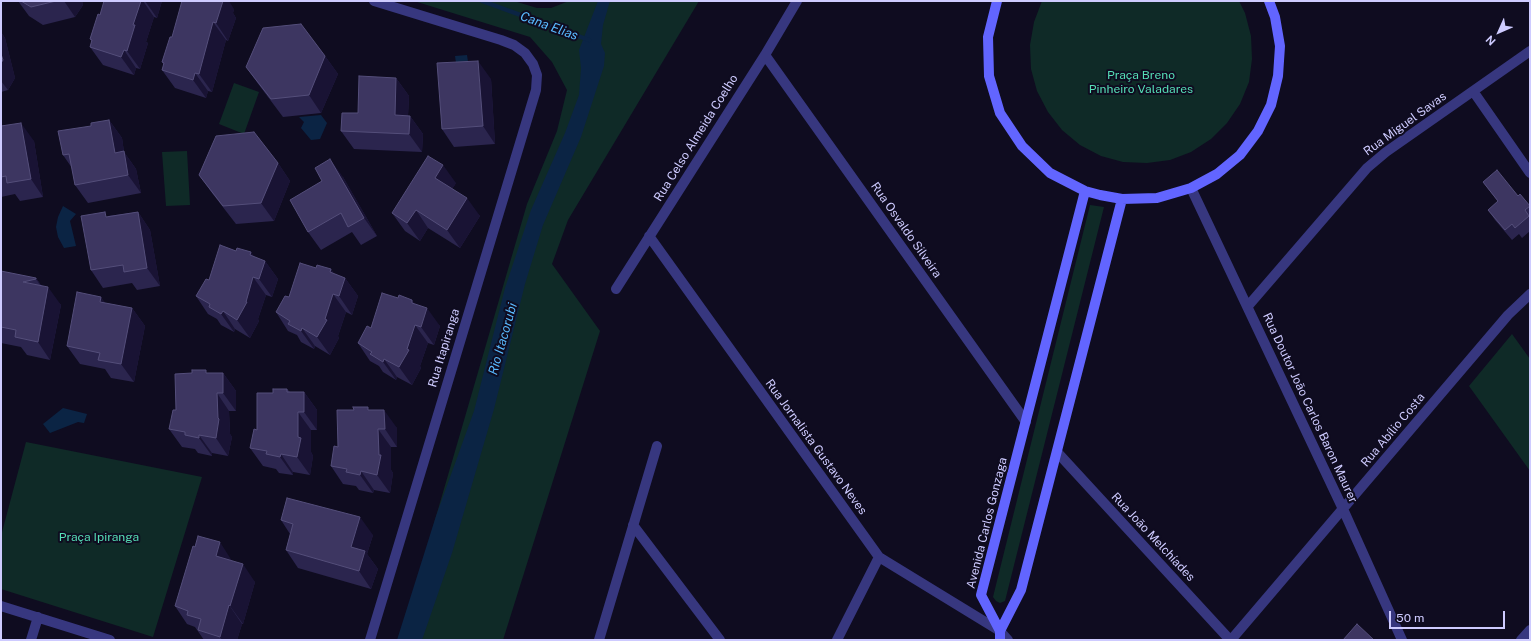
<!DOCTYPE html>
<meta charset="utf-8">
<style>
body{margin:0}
#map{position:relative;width:1531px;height:641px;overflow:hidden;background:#0f0c20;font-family:"Public Sans",sans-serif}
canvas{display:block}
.frame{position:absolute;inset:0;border:2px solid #cecbff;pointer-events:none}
.north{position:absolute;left:1479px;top:12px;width:40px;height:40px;-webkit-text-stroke:3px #0f0c20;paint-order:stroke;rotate:225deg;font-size:11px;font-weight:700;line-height:16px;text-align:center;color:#cecbff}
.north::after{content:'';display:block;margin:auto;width:14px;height:18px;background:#cecbff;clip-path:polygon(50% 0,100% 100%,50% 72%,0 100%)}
.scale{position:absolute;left:1389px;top:611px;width:116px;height:18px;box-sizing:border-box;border:2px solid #cecbff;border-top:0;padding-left:5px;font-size:12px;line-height:14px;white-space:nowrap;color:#cecbff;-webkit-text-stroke:3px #0f0c20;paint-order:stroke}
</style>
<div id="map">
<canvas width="1531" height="641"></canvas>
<div class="frame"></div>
<div class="north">N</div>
<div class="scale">50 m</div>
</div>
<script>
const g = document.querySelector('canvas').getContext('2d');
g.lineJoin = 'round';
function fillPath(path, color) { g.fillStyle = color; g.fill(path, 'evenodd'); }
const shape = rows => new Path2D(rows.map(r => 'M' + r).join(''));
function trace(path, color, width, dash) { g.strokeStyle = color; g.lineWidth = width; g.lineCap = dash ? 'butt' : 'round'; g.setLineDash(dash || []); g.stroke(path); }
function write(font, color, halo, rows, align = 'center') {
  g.font = font + ' "Public Sans",sans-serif'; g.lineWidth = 4; g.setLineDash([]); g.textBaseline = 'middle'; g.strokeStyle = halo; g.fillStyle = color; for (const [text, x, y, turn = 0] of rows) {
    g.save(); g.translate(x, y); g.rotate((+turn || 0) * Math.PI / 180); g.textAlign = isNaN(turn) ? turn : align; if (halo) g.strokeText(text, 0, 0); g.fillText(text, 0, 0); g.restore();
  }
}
const green = shape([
 [414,1,514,1,537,8,551,8,569,1,699,1,568,220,552,264,600,331,503,640,400,640,527,204,557,131,567,90,552,62,530,37],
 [1042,1,1239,1,1245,13,1251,36,1252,59,1249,82,1240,104,1227,123,1211,139,1191,152,1170,160,1147,163,1123,162,1101,156,1080,145,1062,130,1048,112,1037,91,1031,69,1030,45,1034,22],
 [234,83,259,92,244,134,219,124],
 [187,151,190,205,166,206,162,152],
 [1090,205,1104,207,1005,601,1000,603,996,601,993,597],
 [1512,334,1530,359,1530,471,1469,386],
 [26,442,202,477,153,637,1,589,1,536]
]);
const water = shape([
 [598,1,610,1,603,25,601,44,605,53,604,66,581,137,543,225,525,284,494,409,452,553,422,640,397,640,436,516,474,411,505,288,531,210,565,133,579,95,581,68,579,50],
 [467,55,469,68,457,70,455,56],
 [321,115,327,123,320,139,311,140,301,128,304,122,299,117],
 [63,206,76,214,70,221,76,246,64,248,58,237,56,227,58,217],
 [63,408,87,414,84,423,78,422,50,433,43,424]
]);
const stream = shape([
 [482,1,589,40]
]);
const street = shape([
 [765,55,1026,422],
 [1473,91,1530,173],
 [1191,188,1343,509,1402,640],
 [649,236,879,557,1000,631,1008,640],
 [616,289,765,55,797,1],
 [1248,306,1367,168,1386,152,1530,51],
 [1057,452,1230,640],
 [633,525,720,640],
 [1,606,110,640],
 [31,640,38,617],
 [370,640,536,90,537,75,533,64,525,53,514,45,501,40,374,1],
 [599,640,657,446],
 [837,640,879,557],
 [1231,640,1508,315,1530,294],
 [1521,640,1530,630]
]);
const secondary = shape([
 [997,1,988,37,989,76,1000,113,1022,146,1050,173,1085,191,1100,195,1122,199,1157,198,1191,188,1217,174,1240,155,1258,131,1271,105,1278,76,1280,46,1275,17,1269,1],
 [1000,631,981,595,1085,191],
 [1000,640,1000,631,1021,590,1122,199]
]);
const wall = shape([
 [18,1,82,1,83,5,75,17,43,25,29,16],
 [104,1,162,1,157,18,154,17,146,42,148,43,140,69,136,68,134,75,103,65,90,47,92,42,90,39,100,15],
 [234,9,233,13,236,18,228,41,226,40,212,92,208,91,206,98,175,88,162,70,164,65,162,62,172,37],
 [1,32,5,38,15,78,8,90,1,92],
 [325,56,338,74,321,113,283,117,259,85,246,67],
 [396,78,409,96,408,116,410,116,423,134,422,152,354,149,341,131,358,113],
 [491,79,495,144,454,147,442,129],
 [109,120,122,138,124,152,136,169,141,193,88,203,75,185,72,168,63,155,91,126],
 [1,126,34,141,43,197,20,201,15,194,1,197],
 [278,163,290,181,274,221,236,224,212,193,199,175],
 [343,177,377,236,361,245,352,232,321,250,308,232],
 [1483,182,1518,196,1520,194,1530,207,1530,231,1522,238,1519,234,1512,240,1495,220,1488,210,1498,202],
 [456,183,452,189,480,216,460,248,428,228,420,241,405,231,392,213],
 [138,212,150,230,160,286,137,290,132,283,103,288,91,270,108,216],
 [254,257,265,261,278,279,272,297,266,295,258,319,259,321,250,338,235,329,234,332,221,325,217,319,208,314,196,296,209,280],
 [316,268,331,269,334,274,345,278,358,296,352,315,346,312,338,336,339,338,330,355,315,346,314,349,301,342,297,335,288,331,276,312,289,297],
 [1,271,36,278,41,285,61,305,50,360,27,355,21,347,1,343],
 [105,303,132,308,145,326,134,382,111,378,105,369,80,364,67,346],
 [415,305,440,326,434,345,428,343,420,366,421,368,412,385,397,377,396,380,383,372,379,366,370,361,358,343,371,328],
 [209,373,223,373,236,391,236,411,229,411,230,434,232,437,228,456,212,453,212,456,198,453,195,449,182,447,169,429,176,410],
 [287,389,290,392,304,392,317,410,317,430,311,430,311,452,313,456,310,475,293,472,293,475,279,473,276,469,263,466,250,448,257,430,273,393],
 [370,410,397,428,397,447,391,447,391,470,393,473,390,493,374,490,373,493,359,490,356,486,343,484,331,466,338,447],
 [281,520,373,535,367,554,378,569,371,589,298,568,286,550,290,534],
 [232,561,255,582,243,624,242,624,237,640,204,640,195,627,187,624,175,606]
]);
const shadedWall = shape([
 [64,1,82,1,83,5,75,17],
 [141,1,143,1,154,17,146,42,148,43,140,69,127,51,133,25],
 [145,1,162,1,157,18],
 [221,1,229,1,234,9,233,13,236,18,228,41,216,23],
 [213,22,226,40,212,92,199,74],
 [1,32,5,38,15,78,8,90,1,81],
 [124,50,136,68,134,75,121,57],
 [325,56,338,74,321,113,309,95],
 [478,61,491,79,495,144,483,126],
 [195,73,208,91,206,98,193,80],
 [396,78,409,96,407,133,395,115],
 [410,116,423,134,422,152,409,134],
 [109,120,122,138,124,152,136,169,141,193,128,175,115,153],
 [21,123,34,141,43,197,31,179],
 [330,159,343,177,377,236,364,218],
 [278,163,290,181,274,221,261,203],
 [443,165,456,183,448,196,435,178],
 [467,198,480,216,460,248,447,230],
 [416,210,428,228,420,241,407,223],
 [138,212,150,230,160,286,147,268],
 [251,252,263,269,265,261,278,279,272,297,259,279,250,255],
 [331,269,342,286,345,278,358,296,352,315,339,296,330,272],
 [253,277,266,295,258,319,259,321,250,338,237,320,246,302],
 [36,278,47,294,48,287,61,305,50,360,38,342,47,295,36,279],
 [333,294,346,312,338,336,339,338,330,355,317,337,325,319],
 [101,297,114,315,100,302],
 [412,300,424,317,427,308,440,326,434,345,421,327,412,303],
 [132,308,145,326,134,382,121,364],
 [223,311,235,329,234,332,221,314],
 [415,325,428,343,420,366,421,368,412,385,399,367,407,349],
 [302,328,315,346,314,349,301,331],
 [384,359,397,377,396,380,383,362],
 [223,373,236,391,236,411,223,393],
 [304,392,317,410,317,430,304,412],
 [217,393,229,411,230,434,232,437,228,456,216,438,218,418],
 [384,410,397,428,397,447,385,429],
 [298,412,311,430,311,452,313,456,310,475,297,457,298,437],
 [378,429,391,447,391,470,393,473,390,493,377,475,379,455],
 [199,435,212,453,212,456,199,438],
 [281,454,293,472,293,475,280,457],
 [361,471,374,490,373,493,360,475],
 [360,517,373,535,367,554,378,569,371,589,359,571,351,547],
 [220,542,232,561,228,574,216,556],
 [243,564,255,582,243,624,230,606],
 [229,605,242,624,237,640,222,640,220,637]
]);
const building = shape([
 [21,1,56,1,31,7,21,1],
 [104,1,141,1,133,25,135,25,127,51,124,50,121,57,90,47,92,40,90,39,98,14,100,15,104,1],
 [182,1,223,1,216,23,213,22,199,74,195,73,193,80,162,70,164,63,162,62,170,37,172,37,182,1],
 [301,24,325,56,309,95,271,99,246,67,263,28,301,24],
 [1,54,3,60,1,63,1,54],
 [478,61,483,126,442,129,437,63,478,61],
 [359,76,396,78,395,115,410,116,409,134,341,131,342,113,358,113,359,76],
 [109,120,115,153,124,151,128,175,75,185,69,154,63,155,58,131,91,126,91,123,109,120],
 [21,123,31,179,7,183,6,176,1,177,1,126,21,123],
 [254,132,278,163,261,203,223,206,199,175,216,136,254,132],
 [428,156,443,165,435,178,467,198,447,230,416,210,407,223,392,213,428,156],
 [330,159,364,218,348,227,341,213,308,232,290,200,322,181,315,168,330,159],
 [1497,170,1518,196,1520,194,1530,206,1525,210,1529,216,1515,228,1512,224,1505,230,1488,210,1498,201,1483,182,1497,170],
 [105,212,106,217,138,212,147,268,124,272,123,265,91,270,81,216,105,212],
 [220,245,236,251,237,248,251,252,250,255,265,261,259,279,253,277,246,302,247,302,237,320,223,311,221,314,209,307,210,304,196,296,206,279,209,280,220,245],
 [300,263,316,268,317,265,331,269,330,272,345,278,339,296,333,294,325,319,327,320,317,337,302,328,301,331,288,324,290,321,276,312,285,296,289,297,300,263],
 [1,271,36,278,36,279,23,282,48,287,38,342,15,337,16,330,1,327,1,271],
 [77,292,101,297,100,302,132,308,121,364,98,360,100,353,67,346,77,292],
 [382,293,398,298,399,295,412,300,412,303,427,308,421,327,415,325,407,349,409,350,399,367,384,359,383,362,370,354,372,352,358,343,367,326,371,328,382,293],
 [192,370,206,370,206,373,223,373,223,393,217,393,218,418,219,419,216,438,199,435,199,438,185,435,185,432,169,429,173,410,176,410,175,374,192,373,192,370],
 [273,389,287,389,287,392,304,392,304,412,298,412,298,437,301,438,297,457,281,454,280,457,266,454,267,451,250,448,254,429,257,430,257,393,273,393,273,389],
 [353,407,368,407,368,410,384,410,385,429,378,429,379,455,381,455,377,475,361,471,360,475,346,472,347,469,331,466,334,446,338,447,337,410,354,410,353,407],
 [287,498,360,517,351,547,365,551,359,571,286,550,293,524,281,520,287,498],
 [198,536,220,542,216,556,243,564,230,606,229,605,220,637,198,630,201,619,187,615,188,611,175,606,193,546,195,547,198,536],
 [1357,624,1374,640,1343,640,1357,624]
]);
const parkNames = [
 ["Praça Breno",1141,75],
 ["Pinheiro Valadares",1141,89],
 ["Praça Ipiranga",99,537]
];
const streetNames = [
 ["Rua Miguel Savas",1405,124,-36],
 ["Rua Celso Almeida Coelho",696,138,-58],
 ["Rua Osvaldo Silveira",906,230,55],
 ["Rua Itapiranga",444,348,-73],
 ["Rua Doutor João Carlos Baron Maurer",1310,408,65],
 ["Rua Abílio Costa",1393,430,-50],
 ["Rua Jornalista Gustavo Neves",816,447,54],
 ["Avenida Carlos Gonzaga",987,523,-76],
 ["Rua João Melchíades",1153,537,47]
];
const waterNames = [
 ["Cana Elias",549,26,20],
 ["Rio Itacorubi",503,339,-74]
];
fillPath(green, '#0f2a27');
fillPath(water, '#0b2444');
trace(stream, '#0b2444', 4.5);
trace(street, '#37377f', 10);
trace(secondary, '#6265ff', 10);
fillPath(wall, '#2b254e');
fillPath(shadedWall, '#191334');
fillPath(building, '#3d3661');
trace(building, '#544e7a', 1);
write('12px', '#56dfb7', '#0f0c20', parkNames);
write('12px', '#cecbff', '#0f0c20', streetNames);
write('italic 13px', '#59baff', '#0f0c20', waterNames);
</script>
